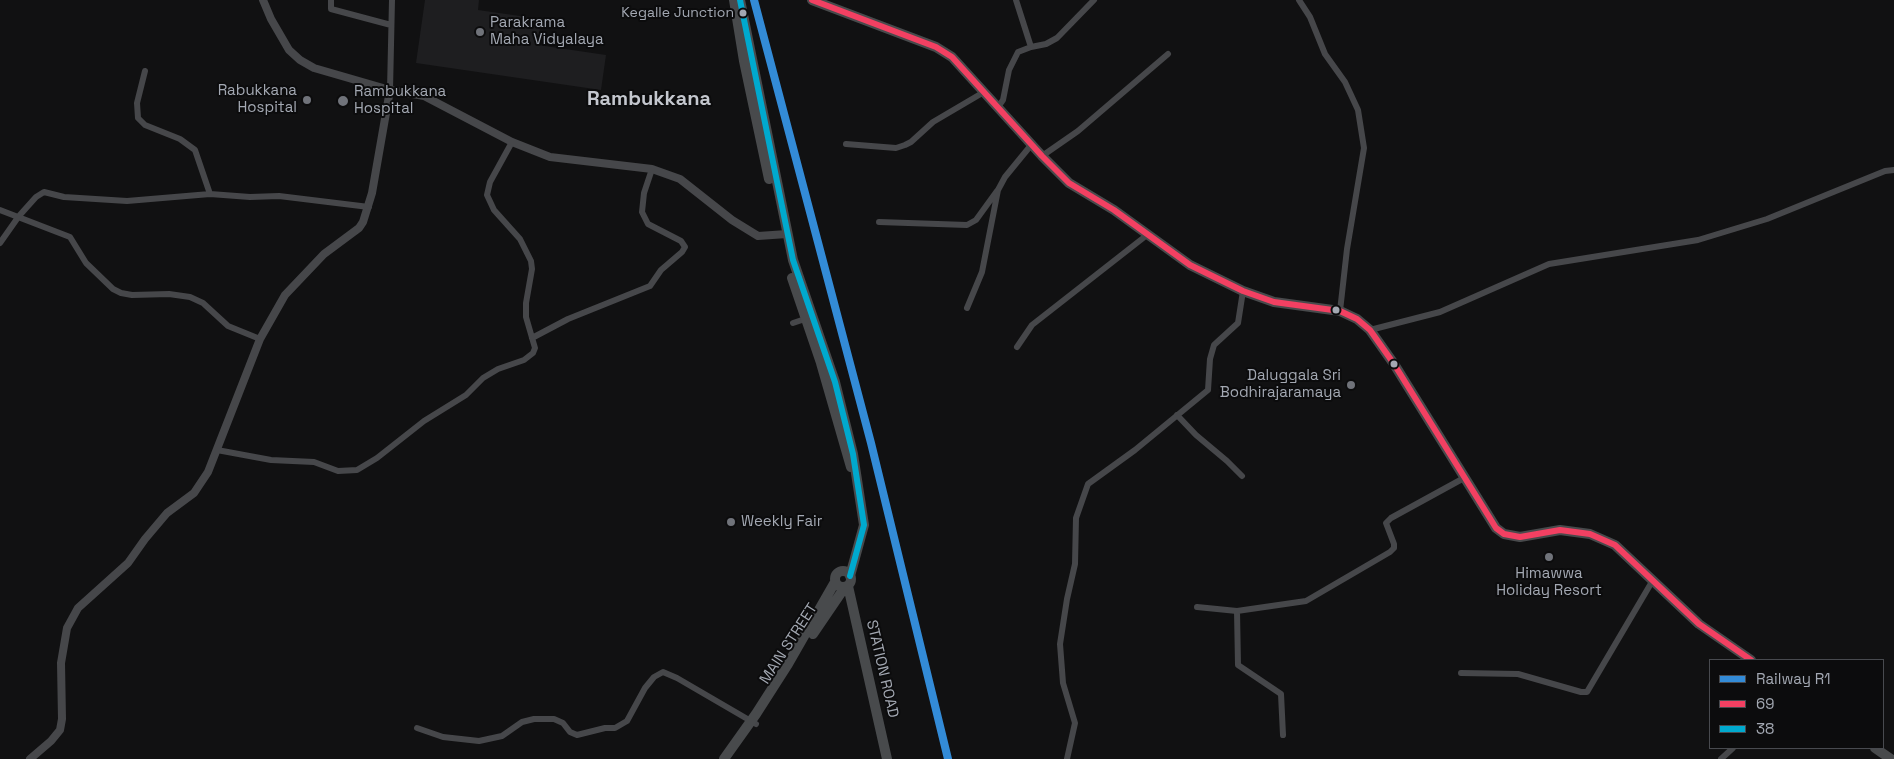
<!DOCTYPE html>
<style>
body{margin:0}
#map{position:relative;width:1894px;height:759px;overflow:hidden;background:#111112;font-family:"Space Grotesk",sans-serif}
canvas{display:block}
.legend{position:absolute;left:1709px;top:659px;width:175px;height:90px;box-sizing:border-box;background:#0c0c0d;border:1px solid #484a4f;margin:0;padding:6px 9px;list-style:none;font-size:15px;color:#a3a8b2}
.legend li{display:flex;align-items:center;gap:10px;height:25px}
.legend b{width:25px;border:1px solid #484a4f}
</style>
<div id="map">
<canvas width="1894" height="759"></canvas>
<ul class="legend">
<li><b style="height:6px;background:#338bd7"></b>Railway R1</li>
<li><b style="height:6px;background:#f24062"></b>69</li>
<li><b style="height:6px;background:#00a9ce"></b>38</li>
</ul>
</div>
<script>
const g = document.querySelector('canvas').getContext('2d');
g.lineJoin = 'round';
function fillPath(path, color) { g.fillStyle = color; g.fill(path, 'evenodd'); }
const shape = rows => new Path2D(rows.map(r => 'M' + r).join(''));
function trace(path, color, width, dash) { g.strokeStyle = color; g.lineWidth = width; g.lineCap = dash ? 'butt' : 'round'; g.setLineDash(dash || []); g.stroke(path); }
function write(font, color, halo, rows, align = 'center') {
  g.font = font + ' "Space Grotesk",sans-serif'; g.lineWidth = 4; g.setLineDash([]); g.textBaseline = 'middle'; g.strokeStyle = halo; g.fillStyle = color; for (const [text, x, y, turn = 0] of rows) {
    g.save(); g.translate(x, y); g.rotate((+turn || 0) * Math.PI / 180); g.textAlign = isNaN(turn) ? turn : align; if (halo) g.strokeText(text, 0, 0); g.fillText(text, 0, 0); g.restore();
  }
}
const built = shape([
 [425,0,479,0,478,10,541,19,538,45,606,55,601,90,416,63]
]);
const minor = shape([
 [331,0,331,9,391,25],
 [1016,0,1031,47],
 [1299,0,1310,17,1325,54,1345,82,1358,110,1364,148,1347,249,1340,311],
 [145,71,137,103,138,118,145,125,180,139,195,150,210,194],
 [390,90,392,0],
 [998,107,1003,100,1009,70,1018,52,1031,47,1046,44,1057,38,1094,0],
 [846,144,896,148,905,145,911,142,933,122,984,92],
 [1042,156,1078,131,1168,54],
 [0,210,70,237,86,263,113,289,121,293,132,295,169,294,190,297,203,303,228,326,260,339],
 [879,222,967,225,976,220,997,191],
 [0,243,19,216,36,197,44,192,64,197,127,201,210,194,250,197,279,196,369,207],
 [967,308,982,272,998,190,1005,177,1032,144],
 [793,323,805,319],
 [1370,330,1440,312,1549,264,1698,240,1767,219,1885,171,1894,170],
 [532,338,568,319,650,286,661,270,682,252,685,247,681,241,648,224,642,212,644,193,652,169],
 [1017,347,1032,325,1147,235],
 [1177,415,1196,435,1227,461,1242,476],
 [217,450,271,460,314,462,338,471,357,470,377,458,424,421,466,395,483,378,498,369,524,360,533,353,535,348,526,317,526,303,532,269,531,261,520,239,494,210,487,195,490,182,512,142],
 [1197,607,1237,611,1306,601,1390,552,1394,548,1394,544,1386,523,1391,518,1464,478],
 [1237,611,1238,665,1281,694,1283,735],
 [1461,673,1518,674,1581,692,1587,692,1653,580],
 [417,728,443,737,479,741,502,736,522,722,534,719,554,719,563,723,570,732,577,735,605,728,615,728,627,721,645,688,654,677,663,672,677,678,756,724],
 [1067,759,1075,723,1063,683,1060,644,1067,599,1075,564,1076,518,1088,484,1135,450,1208,390,1210,359,1214,345,1238,323,1243,291],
 [1721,759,1733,748]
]);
const tertiary = shape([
 [263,0,271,19,289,50,300,60,314,68,390,90,424,96,512,142,550,157,652,169,680,179,732,220,758,236,787,234],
 [30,759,51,741,60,730,62,719,61,663,67,628,78,608,128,563,145,539,167,513,194,493,208,472,260,339,285,295,324,254,359,228,363,222,372,193,390,90]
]);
const primary = shape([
 [734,0,744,61,769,179],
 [740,0,793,260,835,382,853,454,864,525,850,576],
 [812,0,936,47,952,57,1042,156,1069,183,1114,210,1190,265,1243,291,1274,302,1340,311,1357,319,1370,330,1394,364,1496,528,1504,534,1520,537,1560,530,1590,534,1615,545,1699,624,1751,660],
 [792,278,821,363,851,467],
 '835 579a8 8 0 1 1 16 0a8 8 0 1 1-16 0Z',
 [848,586,887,759],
 [813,634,845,587],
 [1875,748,1891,759],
 [724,759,756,714,788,664,835,582]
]);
const bus1 = shape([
 [812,0,936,47,952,57,1042,156,1069,183,1114,210,1190,265,1243,291,1274,302,1340,311,1357,319,1370,330,1394,364,1496,528,1504,534,1520,537,1560,530,1590,534,1615,545,1699,624,1751,660]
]);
const bus2 = shape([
 [740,0,793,260,835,382,853,454,864,525,850,576]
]);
const rail1 = shape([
 [754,0,871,443,948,759]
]);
const markers = [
 [743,13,4.5,"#a3a8b2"],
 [480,32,5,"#70737a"],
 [307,100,5,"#70737a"],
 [343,101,6,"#70737a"],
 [1336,310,4.5,"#a3a8b2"],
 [1394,364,4.5,"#a3a8b2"],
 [1351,385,5,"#70737a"],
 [731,522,5,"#70737a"],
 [1549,557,5,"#70737a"]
];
const busNames = [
 ["Kegalle Junction",734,13]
];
const poiNames = [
 ["Parakrama",490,23],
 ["Maha Vidyalaya",490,40],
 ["Rabukkana",297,91,"right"],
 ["Hospital",297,108,"right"],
 ["Rambukkana",354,92],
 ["Hospital",354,109],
 ["Daluggala Sri",1341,376,"right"],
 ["Bodhirajaramaya",1341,393,"right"],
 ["Weekly Fair",741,522],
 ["Himawwa",1549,574,"center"],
 ["Holiday Resort",1549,591,"center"]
];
const streetNames = [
 ["MAIN STREET",789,644,-57],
 ["STATION ROAD",882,669,77]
];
const districtNames = [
 ["Rambukkana",649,100]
];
fillPath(built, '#1e1e20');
trace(minor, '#46474a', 6);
trace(tertiary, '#46474a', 8);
trace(primary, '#484a4c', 10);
trace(bus1, '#f24062', 6);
trace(bus2, '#00a9ce', 6);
trace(rail1, '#338bd7', 8);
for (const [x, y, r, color] of markers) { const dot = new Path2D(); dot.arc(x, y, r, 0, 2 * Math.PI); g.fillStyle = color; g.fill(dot); trace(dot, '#0c0c0d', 2); }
write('14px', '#a3a8b2', '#0c0c0d', busNames, 'right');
write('15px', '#a3a8b2', '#0c0c0d', poiNames, 'left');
write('15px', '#a3a8b2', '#0c0c0d', streetNames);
write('bold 20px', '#c4c7ce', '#0c0c0d', districtNames);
</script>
